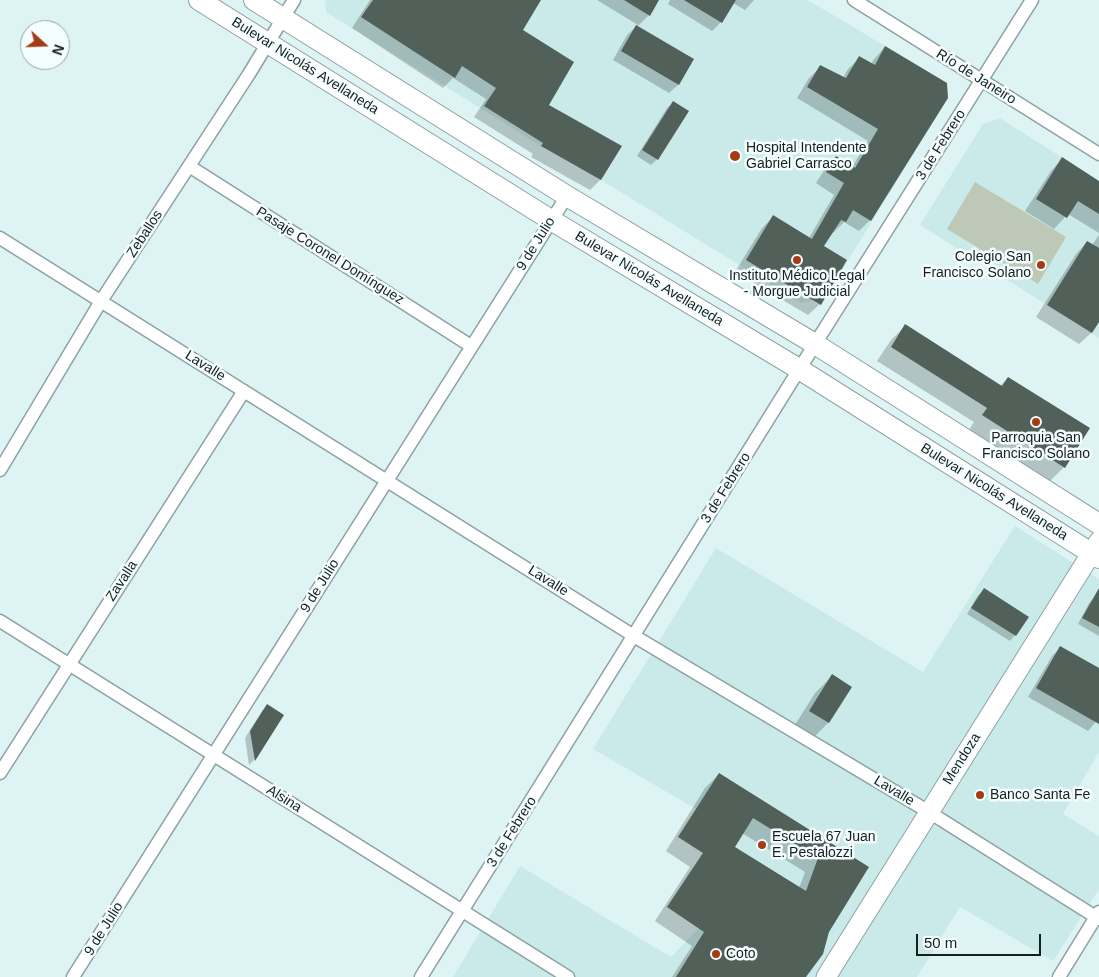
<!DOCTYPE html>
<meta charset="utf-8">
<style>
body{margin:0}
#map{position:relative;width:1099px;height:977px;overflow:hidden;background:#def4f4;font-family:Arial,sans-serif}
canvas{display:block}
.north{position:absolute;left:20px;top:20px;width:50px;height:50px;box-sizing:border-box;background:#f5fefe;border:1px solid #9ca4a4;border-radius:50%;rotate:110deg;font-size:14px;font-weight:700;line-height:20px;text-align:center;color:#161e1e}
.north::after{content:'';display:block;margin:auto;width:18px;height:22px;background:#a33c16;clip-path:polygon(50% 0,100% 100%,50% 72%,0 100%)}
.scale{position:absolute;left:916px;top:934px;width:125px;height:22px;box-sizing:border-box;border:2px solid #161e1e;border-top:0;padding-left:6px;font-size:15px;line-height:18px;white-space:nowrap;color:#161e1e;-webkit-text-stroke:4px #f5fefe;paint-order:stroke}
</style>
<div id="map">
<canvas width="1099" height="977"></canvas>
<div class="north">N</div>
<div class="scale">50 m</div>
</div>
<script>
const g = document.querySelector('canvas').getContext('2d');
g.lineJoin = 'round';
function fillPath(path, color) { g.fillStyle = color; g.fill(path, 'evenodd'); }
const shape = rows => new Path2D(rows.map(r => 'M' + r).join(''));
function trace(path, color, width, dash) { g.strokeStyle = color; g.lineWidth = width; g.lineCap = dash ? 'butt' : 'round'; g.setLineDash(dash || []); g.stroke(path); }
function write(font, color, halo, rows, align = 'center') {
  g.font = font + ' Arial,sans-serif'; g.lineWidth = 5; g.setLineDash([]); g.textBaseline = 'middle'; g.strokeStyle = halo; g.fillStyle = color; for (const [text, x, y, turn = 0] of rows) {
    g.save(); g.translate(x, y); g.rotate((+turn || 0) * Math.PI / 180); g.textAlign = isNaN(turn) ? turn : align; if (halo) g.strokeText(text, 0, 0); g.fillText(text, 0, 0); g.restore();
  }
}
const built = shape([
 [325,0,808,0,947,83,948,98,825,298,801,303,601,180,541,146,326,12],
 [1000,118,1099,181,1099,338,920,225,983,124],
 [1015,526,1099,579,1099,752,1063,814,1099,836,1099,889,1053,961,960,907,917,977,453,977,520,866,671,957,699,928,667,907,702,853,678,837,696,809,593,749,716,548,923,672]
]);
const green = shape([
 [975,182,1066,237,1038,284,947,229]
]);
const shadow = shape([
 [370,0,540,0,521,31,547,105,620,146,600,180,590,190,531,157,533,154,474,117,486,99,453,78,443,88,352,28],
 [597,0,658,0,649,15,637,27,693,59,678,85,669,93,613,60,627,35,638,25],
 [670,0,754,0,745,10,733,3,721,22,712,31,668,4],
 [885,47,870,220,859,231,844,222,833,233,832,232,823,246,820,304,808,315,735,272,762,228,773,217,809,238,834,195,816,183,825,169,837,158,852,167,868,141,797,98,809,78,821,67,843,78,848,69,860,58,871,64,874,59],
 [673,103,687,112,657,159,651,165,637,156,667,108],
 [1062,159,1099,182,1099,233,1068,214,1054,229,1025,211,1051,171],
 [1099,235,1099,319,1091,333,1079,344,1036,317,1076,254,1087,242,1092,245],
 [905,326,1000,386,1008,378,1064,467,1050,481,969,430,974,422,877,361,891,340],
 [984,590,1015,635,1010,641,967,614,978,595],
 [1095,597,1099,600,1099,636,1078,624,1089,603],
 [1061,647,1099,670,1099,718,1088,731,1028,697,1052,656],
 [832,676,850,687,828,723,811,740,793,728,815,693],
 [268,705,283,715,254,760,249,765,245,738,262,711],
 [719,774,867,868,828,931,804,977,672,977,692,946,655,921,690,867,666,851,705,788],
 [742,833,805,872,799,888,733,847]
]);
const building = shape([
 [373,0,541,0,523,30,574,62,549,105,622,146,601,180,541,146,543,143,484,106,496,88,462,66,455,78,361,17],
 [624,0,659,0,650,16],
 [684,0,736,0,722,23],
 [636,25,694,59,679,85,621,51],
 [885,46,947,83,948,98,871,221,853,210,846,222,841,220,824,246,847,260,821,305,746,260,773,215,812,239,844,183,826,172,836,156,855,168,878,129,807,87,820,65,846,78,859,56,875,65],
 [673,101,689,111,658,160,642,150],
 [1062,157,1099,181,1099,214,1078,201,1067,218,1036,199],
 [1087,241,1099,248,1099,322,1092,333,1047,305],
 [905,324,1002,386,1008,377,1090,428,1065,468,982,415,987,408,891,347],
 [984,588,1029,617,1016,636,971,608],
 [1099,588,1099,627,1082,618],
 [1060,646,1099,668,1099,724,1036,688],
 [832,674,852,687,829,723,809,711],
 [267,704,284,715,255,761,250,731],
 [719,773,869,867,829,932,823,954,806,977,676,977,704,932,667,907,703,853,678,837],
 [753,818,818,858,806,891,735,847]
]);
const street = shape([
 [854,0,1099,154],
 [189,166,471,346],
 [0,238,634,636,929,812,1099,919],
 [0,470,101,301,249,74,294,0],
 [0,621,568,977],
 [0,773,244,391],
 [73,977,567,196],
 [421,977,815,344,1032,0],
 [1059,977,1099,912]
]);
const secondary = shape([
 [826,977,1099,541]
]);
const primary = shape([
 [199,0,551,220,799,369,1099,558],
 [254,0,567,196,815,344,1099,524]
]);
const markers = [
 [735,156,6,"#a33c16"],
 [797,260,5,"#a33c16"],
 [1041,265,5,"#a33c16"],
 [1036,422,5,"#a33c16"],
 [980,795,5,"#a33c16"],
 [762,845,5,"#a33c16"],
 [716,954,5,"#a33c16"]
];
const streetNames = [
 ["Bulevar Nicolás Avellaneda",305,66,32],
 ["Río de Janeiro",976,77,32],
 ["3 de Febrero",941,145,-58],
 ["Zeballos",145,234,-57],
 ["9 de Julio",536,244,-58],
 ["Pasaje Coronel Domínguez",330,256,32],
 ["Bulevar Nicolás Avellaneda",649,279,31],
 ["Lavalle",205,366,32],
 ["3 de Febrero",726,488,-58],
 ["Bulevar Nicolás Avellaneda",994,492,32],
 ["Zavalla",122,581,-57],
 ["Lavalle",548,581,32],
 ["9 de Julio",320,586,-58],
 ["Mendoza",962,759,-58],
 ["Lavalle",894,791,31],
 ["Alsina",284,799,32],
 ["3 de Febrero",512,832,-58],
 ["9 de Julio",104,929,-58]
];
const poiNames = [
 ["Hospital Intendente",746,148],
 ["Gabriel Carrasco",746,164],
 ["Colegio San",1031,257,"right"],
 ["Francisco Solano",1031,273,"right"],
 ["Instituto Médico Legal",797,276,"center"],
 ["- Morgue Judicial",797,292,"center"],
 ["Parroquia San",1036,438,"center"],
 ["Francisco Solano",1036,454,"center"],
 ["Banco Santa Fe",990,795],
 ["Escuela 67 Juan",772,837],
 ["E. Pestalozzi",772,853],
 ["Coto",726,954]
];
fillPath(built, '#caeaea');
fillPath(green, '#bdc9b6');
fillPath(shadow, '#0003');
fillPath(building, '#516159');
trace(street, '#8da1a2', 15);
trace(secondary, '#8da1a2', 21);
trace(primary, '#8da1a2', 22);
trace(street, '#fff', 12);
trace(secondary, '#fff', 19);
trace(primary, '#fff', 20);
for (const [x, y, r, color] of markers) { const dot = new Path2D(); dot.arc(x, y, r, 0, 2 * Math.PI); g.fillStyle = color; g.fill(dot); trace(dot, '#f5fefe', 2); }
write('14px', '#161e1e', '#f5fefe', streetNames);
write('14px', '#161e1e', '#f5fefe', poiNames, 'left');
</script>
